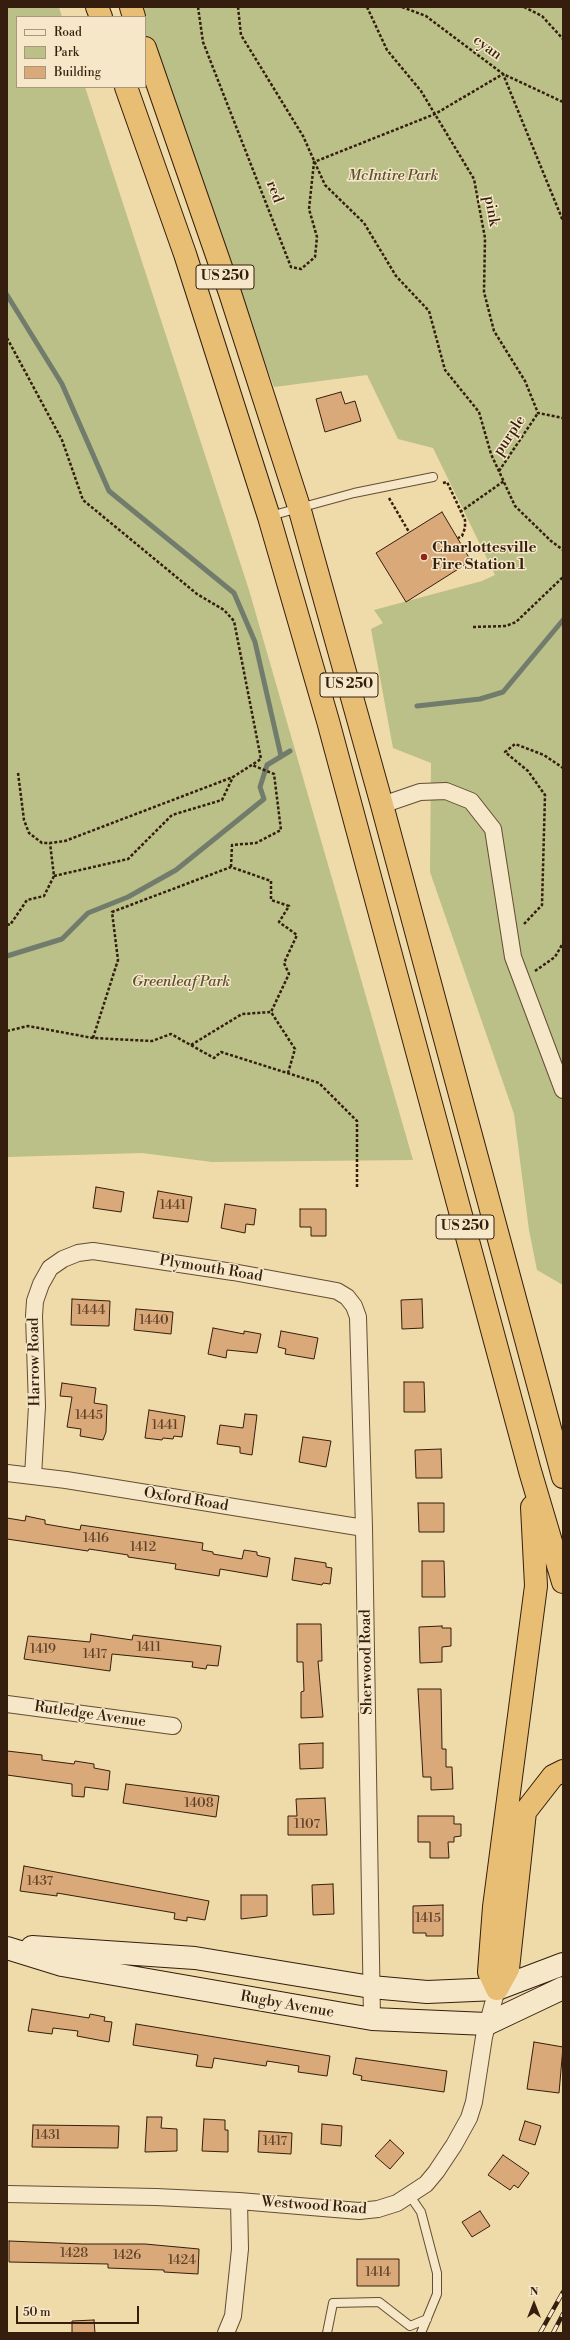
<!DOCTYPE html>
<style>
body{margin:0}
#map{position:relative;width:570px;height:2340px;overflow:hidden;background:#efdaa9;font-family:"Libre Bodoni",serif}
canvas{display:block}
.frame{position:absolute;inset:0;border:8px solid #351e0d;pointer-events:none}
.legend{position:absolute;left:16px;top:16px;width:130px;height:72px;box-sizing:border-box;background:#f5e7c7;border:1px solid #a8977d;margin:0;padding:5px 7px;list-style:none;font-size:12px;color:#351e0d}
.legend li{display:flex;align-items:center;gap:8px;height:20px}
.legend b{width:20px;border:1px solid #a8977d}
.north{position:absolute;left:514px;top:2284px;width:40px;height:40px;-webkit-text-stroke:3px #f5e7c7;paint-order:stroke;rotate:0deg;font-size:11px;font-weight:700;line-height:16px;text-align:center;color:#351e0d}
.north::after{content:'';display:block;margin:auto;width:14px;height:18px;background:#351e0d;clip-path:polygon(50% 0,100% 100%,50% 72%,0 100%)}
.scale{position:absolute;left:16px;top:2306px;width:123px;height:18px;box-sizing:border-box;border:2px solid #351e0d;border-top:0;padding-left:5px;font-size:12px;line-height:14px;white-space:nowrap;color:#351e0d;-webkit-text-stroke:3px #f5e7c7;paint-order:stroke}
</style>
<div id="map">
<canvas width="570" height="2340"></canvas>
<div class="frame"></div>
<ul class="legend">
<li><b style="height:5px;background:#f5e7c7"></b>Road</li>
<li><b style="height:11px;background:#bac087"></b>Park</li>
<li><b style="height:11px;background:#daa97a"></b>Building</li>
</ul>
<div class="north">N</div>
<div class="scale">50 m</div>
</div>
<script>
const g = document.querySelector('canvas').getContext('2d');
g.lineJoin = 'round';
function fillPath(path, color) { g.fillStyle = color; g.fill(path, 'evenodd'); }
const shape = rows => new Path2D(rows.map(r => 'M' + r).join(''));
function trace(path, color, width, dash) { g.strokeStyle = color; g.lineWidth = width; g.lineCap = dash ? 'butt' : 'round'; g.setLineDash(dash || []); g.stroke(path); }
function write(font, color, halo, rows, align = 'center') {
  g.font = font + ' "Libre Bodoni",serif'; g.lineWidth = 3; g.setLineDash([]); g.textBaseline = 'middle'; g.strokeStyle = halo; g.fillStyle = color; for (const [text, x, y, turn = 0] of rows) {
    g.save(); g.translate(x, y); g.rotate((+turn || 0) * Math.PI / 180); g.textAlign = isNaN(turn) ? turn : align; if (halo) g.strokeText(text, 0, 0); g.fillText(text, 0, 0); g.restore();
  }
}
const green = shape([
 [7,7,59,7,62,17,17,17,17,87,85,87,249,590,413,1160,212,1162,142,1153,7,1157],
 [131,7,563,7,563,1285,537,1270,529,1230,514,1114,430,872,431,763,393,748,371,629,383,623,374,610,482,581,495,575,433,448,398,439,367,375,274,387,145,43,145,17,135,17]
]);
const stream = shape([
 [7,295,62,384,109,491,234,593,255,642,281,756],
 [417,706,480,699,503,692,563,620],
 [7,956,62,939,88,913,128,897,176,870,264,799,260,787,267,765,290,751]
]);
const building = shape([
 [341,392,345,404,355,401,361,421,325,432,316,399,341,392],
 [442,512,471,561,406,602,376,553,442,512],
 [96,1187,124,1192,121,1212,93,1208,96,1187],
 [158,1191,192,1197,188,1222,153,1218,158,1191],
 [225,1204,256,1209,254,1225,246,1224,245,1233,221,1228,225,1204],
 [300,1209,326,1209,326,1236,311,1236,311,1227,300,1227,300,1209],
 [72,1299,110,1301,109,1326,71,1325,72,1299],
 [422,1299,423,1328,402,1329,401,1300,422,1299],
 [136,1309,173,1312,171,1334,134,1330,136,1309],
 [213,1328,244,1334,244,1331,261,1334,257,1353,227,1350,226,1358,208,1354,213,1328],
 [281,1331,318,1338,314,1359,285,1354,286,1349,278,1347,281,1331],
 [404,1382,424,1382,425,1412,404,1412,404,1382],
 [62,1383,96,1388,94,1403,107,1405,106,1432,103,1440,80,1436,81,1429,67,1427,72,1397,60,1396,62,1383],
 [149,1410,185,1416,182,1437,174,1436,173,1439,163,1438,162,1440,145,1438,149,1410],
 [245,1414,257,1415,252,1455,240,1453,240,1447,217,1444,220,1425,243,1428,245,1414],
 [303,1437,331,1441,326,1467,299,1462,303,1437],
 [441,1449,442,1478,416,1478,415,1450,441,1449],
 [418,1503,444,1503,444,1532,419,1532,418,1503],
 [26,1516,45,1520,45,1524,80,1530,81,1525,203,1543,202,1550,213,1552,213,1554,242,1559,244,1550,257,1552,257,1555,260,1556,270,1558,267,1577,220,1569,219,1576,175,1569,176,1564,128,1557,128,1555,122,1554,89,1549,88,1551,7,1539,7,1518,25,1521,26,1516],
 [295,1558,326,1563,326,1567,332,1568,330,1584,323,1583,322,1585,292,1580,295,1558],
 [422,1561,444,1561,445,1597,422,1597,422,1561],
 [297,1624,321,1624,322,1661,318,1661,323,1717,301,1718,301,1692,304,1691,303,1662,297,1662,297,1624],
 [442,1626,442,1628,451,1628,451,1646,442,1647,442,1662,420,1663,419,1627,442,1626],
 [91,1634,132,1640,133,1635,221,1646,218,1666,207,1665,206,1669,192,1667,193,1662,112,1654,110,1671,24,1659,28,1636,90,1642,91,1634],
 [418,1689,441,1689,442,1749,446,1749,446,1767,452,1767,453,1789,431,1790,431,1777,423,1777,418,1689],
 [323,1743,323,1768,300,1769,299,1744,323,1743],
 [7,1751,42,1755,42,1760,74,1764,75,1761,94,1764,94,1768,110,1771,108,1790,85,1787,84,1797,72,1796,72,1784,7,1775,7,1751],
 [126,1784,219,1796,216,1817,123,1803,126,1784],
 [325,1798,327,1835,288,1835,288,1816,297,1816,296,1799,325,1798],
 [418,1816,454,1816,454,1824,461,1824,461,1836,454,1837,454,1842,448,1842,449,1858,430,1858,430,1842,418,1842,418,1816],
 [24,1866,209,1901,205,1920,187,1917,187,1921,174,1919,175,1913,57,1893,57,1896,20,1891,24,1866],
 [333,1884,334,1914,313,1915,312,1885,333,1884],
 [241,1895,267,1895,267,1916,241,1919,241,1895],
 [443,1905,443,1936,426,1936,426,1933,413,1933,413,1906,443,1905],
 [32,2009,89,2018,90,2014,105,2017,104,2021,112,2022,109,2042,77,2036,78,2031,53,2028,52,2034,28,2031,32,2009],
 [136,2024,330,2056,327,2076,298,2072,299,2066,267,2061,266,2066,214,2058,212,2068,196,2066,198,2055,133,2045,136,2024],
 [534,2042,563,2047,559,2093,527,2089,534,2042],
 [356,2058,447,2071,444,2092,361,2080,362,2076,353,2074,356,2058],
 [147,2117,162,2117,161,2128,177,2129,177,2151,145,2152,147,2117],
 [204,2119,225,2120,225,2130,228,2130,228,2152,202,2151,204,2119],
 [525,2121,541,2126,535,2145,519,2140,525,2121],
 [322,2124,342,2126,341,2146,321,2144,322,2124],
 [33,2125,119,2126,118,2148,32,2147,33,2125],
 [259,2131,292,2133,291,2154,258,2152,259,2131],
 [390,2140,404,2153,390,2169,375,2156,390,2140],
 [503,2155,529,2173,518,2188,514,2185,510,2190,488,2175,503,2155],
 [480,2211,490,2226,472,2237,462,2222,480,2211],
 [9,2241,82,2244,145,2244,199,2249,198,2274,164,2272,164,2270,108,2268,108,2264,9,2262,9,2241],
 [357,2259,399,2259,399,2286,357,2286,357,2259],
 [94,2320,95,2333,72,2333,72,2321,94,2320]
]);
const path = shape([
 [198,7,203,42,291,267,301,269,315,257,317,237,309,209,314,162,435,114,503,74,563,221],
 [238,7,241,35,303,136,325,185,364,223,396,276,429,311,445,370,479,412,491,454,515,506,551,541,563,550],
 [367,7,387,50,421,91,474,179,485,238,484,292,494,331,525,381,538,413,563,418],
 [402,7,426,16,503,74,563,102],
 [524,7,542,16,563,39],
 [7,338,62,440,83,500,197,594,224,610,234,621,261,759,233,777,65,841,50,843,42,843,29,833,24,820,18,773],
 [499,471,538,413],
 [443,483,447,482,465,520,465,528,462,536,458,538],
 [389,498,409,532],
 [460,512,504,481],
 [473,627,506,626,516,622,563,577],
 [231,867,232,845,256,843,281,830,274,774,252,765],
 [54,876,128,859,172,815,222,800,233,777],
 [7,924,10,925,27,900,44,896,54,876,50,843],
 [524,924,542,905,545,795,528,771,505,752,515,744,544,755,563,768],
 [535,971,555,957,563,943],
 [7,1031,28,1026,93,1038,152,1041,171,1034,214,1058,221,1052,319,1083,357,1121,357,1188],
 [93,1038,118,960,112,912,231,867,271,881,271,900,289,906,279,922,297,935,284,963,289,974,271,1012],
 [191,1045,242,1014,271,1012,295,1049,288,1073]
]);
const lane = shape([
 [270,516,354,493,433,477],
 [410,2196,421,2212,437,2273,437,2294,421,2333],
 [327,2333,333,2303,379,2302,410,2326,427,2319]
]);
const street = shape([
 [382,805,420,792,446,791,471,801,493,829,513,957,563,1090],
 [7,1473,66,1480,364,1528],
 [33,1476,37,1406,34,1316,35,1301,41,1284,50,1268,63,1259,78,1253,93,1251,233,1272,337,1291,347,1297,354,1306,358,1317,364,1528,372,2019],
 [7,1704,173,1726],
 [7,2194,156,2197,239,2201,359,2211,378,2209,397,2203,426,2184,436,2172,454,2145,469,2118,474,2102,484,2037,497,1989],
 [226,2333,233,2316,240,2249,239,2201]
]);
const secondary = shape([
 [32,1947,195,1958,371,1987,427,1992,497,1989,563,1964],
 [7,1948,62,1965,372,2019,487,2024,563,1988]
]);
const highway = shape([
 [97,7,101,17],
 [131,7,134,17],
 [145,48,230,293,299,507,382,805,563,1477],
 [126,87,185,254,269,517,328,721,530,1471,563,1582],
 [497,1989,489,1972,494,1907,536,1586,532,1507],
 [497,1989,508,1969,525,1812,553,1776,563,1771]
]);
const rail = shape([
 [540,2333,563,2292],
 [553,2333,563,2314]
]);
const markers = [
 [424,557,4,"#8f2418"]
];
const numberNames = [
 ["1441",173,1206],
 ["1444",91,1311],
 ["1440",154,1321],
 ["1445",89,1416],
 ["1441",165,1426],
 ["1416",96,1539],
 ["1412",143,1548],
 ["1411",149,1648],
 ["1419",43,1650],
 ["1417",95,1655],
 ["1408",199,1804],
 ["1107",307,1825],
 ["1437",40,1882],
 ["1415",428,1919],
 ["1431",48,2136],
 ["1417",275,2142],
 ["1428",74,2254],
 ["1426",127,2256],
 ["1424",182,2261],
 ["1414",378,2273]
];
const shields = [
 [225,277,58],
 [349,685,58],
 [465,1227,58]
];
const shieldNames = [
 ["US 250",225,277],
 ["US 250",349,685],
 ["US 250",465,1227]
];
const streetNames = [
 ["cyan",487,48,36],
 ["red",274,192,69],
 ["pink",491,211,80],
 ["purple",510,436,-56],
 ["Plymouth Road",211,1269,9],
 ["Harrow Road",35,1362,-91],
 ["Oxford Road",186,1500,9],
 ["Sherwood Road",367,1662,-91],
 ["Rutledge Avenue",90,1715,8],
 ["Rugby Avenue",287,2005,10],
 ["Westwood Road",314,2206,4]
];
const parkNames = [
 ["McIntire Park",393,176],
 ["Greenleaf Park",181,982]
];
const poiNames = [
 ["Charlottesville",432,548],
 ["Fire Station 1",432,565]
];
fillPath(green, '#bac087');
trace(stream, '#727c6c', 5);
fillPath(building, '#daa97a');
trace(building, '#351e0d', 1);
trace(lane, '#644d34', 10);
trace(street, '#644d34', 18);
trace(secondary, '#351e0d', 24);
trace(highway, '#351e0d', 24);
trace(path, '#351e0d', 2.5, [3, 2]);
trace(lane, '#f5e7c7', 8);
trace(street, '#f5e7c7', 16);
trace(secondary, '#f5e7c7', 22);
trace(highway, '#e8bd74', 22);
trace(rail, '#351e0d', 4.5);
trace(rail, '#f5e7c7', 3, [9]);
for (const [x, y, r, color] of markers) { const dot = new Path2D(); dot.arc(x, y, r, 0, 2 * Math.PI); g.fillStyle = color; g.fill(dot); trace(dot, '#f5e7c7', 1.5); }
write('13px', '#5e4128', null, numberNames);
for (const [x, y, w] of shields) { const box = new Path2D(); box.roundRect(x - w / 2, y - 12, w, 24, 3); g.fillStyle = '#f5e7c7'; g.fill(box); trace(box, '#351e0d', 1); }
write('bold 14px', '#351e0d', null, shieldNames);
write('15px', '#351e0d', '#f5e7c7', streetNames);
write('italic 15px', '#5d4f32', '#f5e7c7', parkNames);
write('bold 15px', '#351e0d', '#f5e7c7', poiNames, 'left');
</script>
